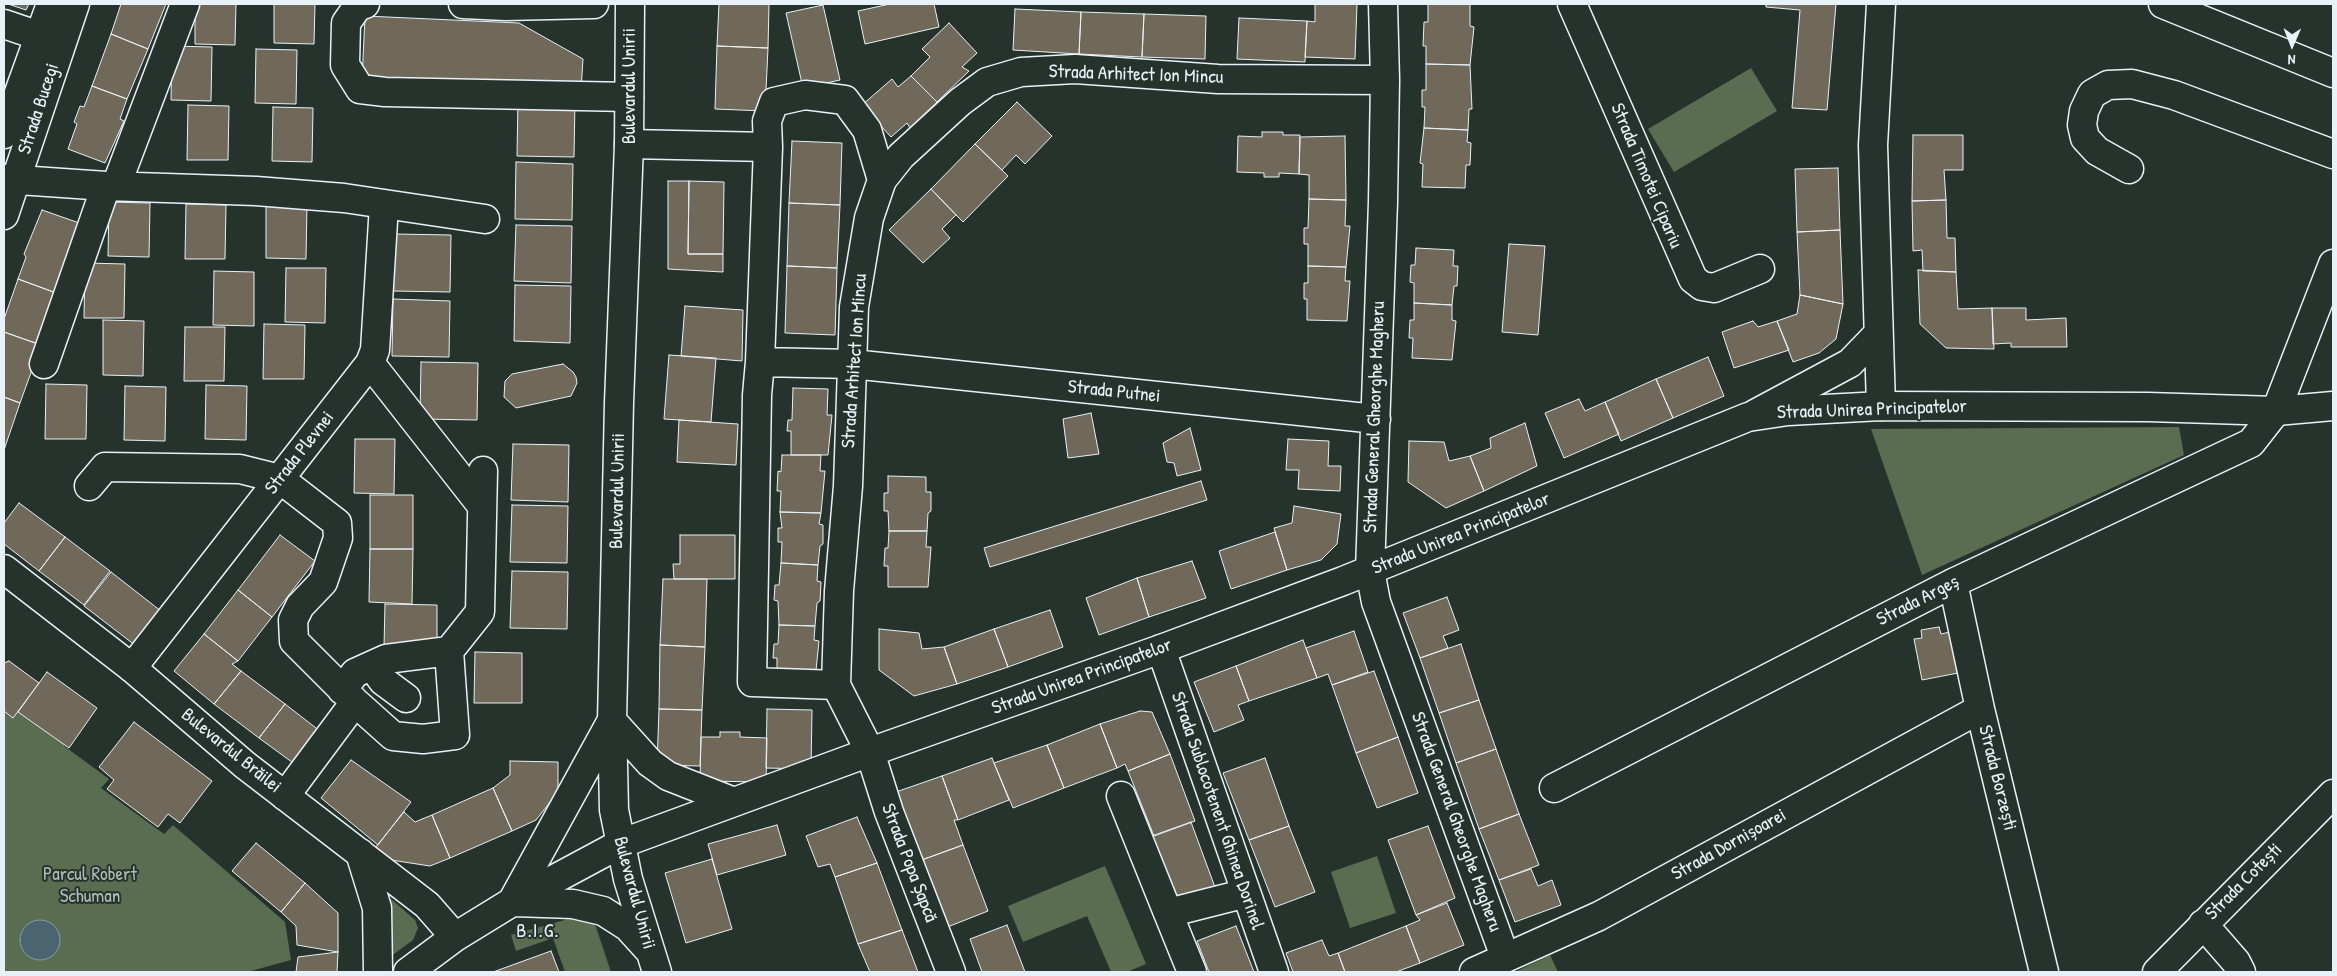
<!DOCTYPE html>
<meta charset="utf-8">
<style>
body{margin:0}
#map{position:relative;width:2337px;height:976px;overflow:hidden;background:#26332d;font-family:"Patrick Hand",sans-serif}
canvas{display:block}
.frame{position:absolute;inset:0;border:5px solid #e8f1f8;pointer-events:none}
.north{position:absolute;left:2267px;top:20px;width:50px;height:50px;-webkit-text-stroke:4px #26332d;paint-order:stroke;rotate:181deg;font-size:14px;font-weight:700;line-height:20px;text-align:center;color:#e8f1f8}
.north::after{content:'';display:block;margin:auto;width:18px;height:22px;background:#e8f1f8;clip-path:polygon(50% 0,100% 100%,50% 72%,0 100%)}
</style>
<div id="map">
<canvas width="2337" height="976"></canvas>
<div class="frame"></div>
<div class="north">N</div>
</div>
<script>
const g = document.querySelector('canvas').getContext('2d');
g.lineJoin = 'round';
function fillPath(path, color) { g.fillStyle = color; g.fill(path, 'evenodd'); }
const shape = rows => new Path2D(rows.map(r => 'M' + r).join(''));
function trace(path, color, width, dash) { g.strokeStyle = color; g.lineWidth = width; g.lineCap = dash ? 'butt' : 'round'; g.setLineDash(dash || []); g.stroke(path); }
function write(font, color, halo, rows, align = 'center') {
  g.font = font + ' "Patrick Hand",sans-serif'; g.lineWidth = 4; g.setLineDash([]); g.textBaseline = 'middle'; g.strokeStyle = halo; g.fillStyle = color; for (const [text, x, y, turn = 0] of rows) {
    g.save(); g.translate(x, y); g.rotate((+turn || 0) * Math.PI / 180); g.textAlign = isNaN(turn) ? turn : align; if (halo) g.strokeText(text, 0, 0); g.fillText(text, 0, 0); g.restore();
  }
}
const green = shape([
 [1751,68,1777,111,1674,172,1648,129],
 [2179,427,2184,455,1922,575,1871,429],
 [4,692,71,737,64,746,109,779,101,788,164,834,173,825,285,922,291,960,247,972,4,972],
 [1377,856,1396,913,1350,928,1331,872],
 [1105,866,1146,964,1127,972,1111,972,1087,916,1023,942,1008,906],
 [387,898,391,899,415,920,418,928,413,940,390,957],
 [579,916,594,921,611,972,565,972,553,938,516,951,511,935],
 [1550,955,1558,972,1515,972]
]);
const water = shape([
 '20 940a20 20 0 1 1 40 0a20 20 0 1 1-40 0Z'
]);
const building = shape([
 [8,4,29,4,26,10,8,4],
 [121,4,166,4,148,49,111,34,121,4],
 [195,4,236,4,235,45,195,44,195,4],
 [274,4,315,4,314,44,274,43,274,4],
 [719,4,769,4,768,48,717,46,719,4],
 [890,4,934,4,939,27,865,44,858,11,890,4],
 [1315,4,1357,4,1355,59,1305,57,1307,21,1315,22,1315,4],
 [1428,4,1470,4,1470,26,1474,27,1470,65,1426,64,1426,46,1423,46,1424,22,1428,22,1428,4],
 [1766,4,1836,4,1827,110,1792,108,1800,10,1766,7,1766,4],
 [823,5,840,80,803,88,786,13,823,5],
 [1015,9,1081,12,1079,54,1013,50,1015,9],
 [1081,12,1144,14,1142,57,1079,54,1081,12],
 [1144,14,1206,16,1205,59,1142,57,1144,14],
 [365,16,519,23,583,59,581,90,362,80,365,16],
 [1239,18,1307,21,1305,62,1237,59,1239,18],
 [949,23,977,53,962,67,969,71,937,102,911,76,930,57,922,49,949,23],
 [111,34,148,49,127,99,92,86,111,34],
 [172,46,212,47,211,101,171,100,172,46],
 [717,46,768,48,765,111,715,109,717,46],
 [256,49,297,50,296,104,255,103,256,49],
 [1426,64,1470,65,1472,109,1469,109,1468,130,1424,128,1425,107,1422,107,1422,90,1426,90,1426,64],
 [911,76,937,102,910,128,907,123,891,137,862,105,892,79,898,87,911,76],
 [92,86,127,99,120,119,124,121,105,163,68,149,77,124,74,122,80,106,84,107,92,86],
 [518,99,575,100,574,157,517,156,518,99],
 [1017,102,1052,136,1025,164,1016,155,1002,170,975,144,1017,102],
 [188,105,229,106,228,160,187,160,188,105],
 [273,107,313,108,312,162,272,161,273,107],
 [1424,128,1468,130,1467,142,1471,143,1470,165,1466,165,1465,188,1422,187,1423,164,1420,163,1424,128],
 [1262,132,1283,132,1283,135,1300,135,1299,174,1279,173,1279,177,1264,177,1264,173,1237,172,1238,136,1262,137,1262,132],
 [1913,135,1963,135,1963,170,1944,170,1946,200,1912,201,1913,135],
 [1345,136,1346,200,1309,199,1309,175,1299,174,1300,137,1345,136],
 [792,141,842,143,840,205,789,203,792,141],
 [975,144,1008,176,963,222,931,189,975,144],
 [516,162,573,164,572,220,515,219,516,162],
 [1838,168,1840,230,1797,232,1795,169,1838,168],
 [668,181,689,181,688,254,723,254,723,272,668,269,668,181],
 [689,181,724,182,723,254,688,254,689,181],
 [931,189,956,215,942,229,950,238,923,263,889,230,931,189],
 [1309,199,1346,200,1345,226,1350,226,1346,267,1308,266,1308,244,1304,244,1304,228,1308,228,1309,199],
 [1946,200,1947,238,1955,238,1956,272,1923,271,1922,250,1913,251,1912,201,1946,200],
 [109,202,150,203,149,257,108,256,109,202],
 [789,203,840,205,837,268,787,266,789,203],
 [186,204,226,205,225,259,185,259,186,204],
 [266,204,307,205,306,259,266,258,266,204],
 [42,210,85,225,59,294,18,279,26,257,24,254,42,210],
 [516,225,572,226,571,283,514,281,516,225],
 [1840,230,1843,304,1800,295,1797,232,1840,230],
 [394,234,451,235,450,292,393,291,394,234],
 [1509,244,1545,246,1538,335,1502,332,1509,244],
 [1416,248,1454,250,1453,266,1458,266,1457,286,1454,286,1452,305,1414,303,1414,283,1410,282,1411,265,1415,265,1416,248],
 [85,263,125,264,124,318,84,318,85,263],
 [787,266,837,268,835,335,785,333,787,266],
 [1308,266,1346,267,1345,281,1350,281,1347,321,1307,320,1307,299,1304,299,1304,283,1308,283,1308,266],
 [286,268,326,268,325,323,285,322,286,268],
 [1918,270,1956,272,1958,309,1992,308,1994,349,1946,348,1920,324,1918,270],
 [214,271,254,272,254,326,213,325,214,271],
 [18,279,59,294,41,345,4,332,4,319,18,279],
 [515,285,571,286,570,343,514,341,515,285],
 [1800,295,1843,304,1836,339,1819,353,1793,362,1777,321,1797,314,1800,295],
 [393,299,450,301,449,357,392,356,393,299],
 [1414,303,1452,305,1452,320,1456,321,1452,360,1412,358,1413,338,1409,338,1410,320,1414,320,1414,303],
 [685,306,743,310,742,361,681,356,685,306],
 [1992,308,2026,308,2026,320,2066,318,2067,347,2011,347,2011,343,1993,344,1992,308],
 [103,320,144,321,143,376,103,375,103,320],
 [1753,321,1758,327,1777,321,1789,350,1734,368,1722,332,1753,321],
 [264,324,305,325,304,379,263,379,264,324],
 [185,327,225,327,224,381,184,381,185,327],
 [4,332,41,345,20,403,4,397,4,332],
 [669,355,716,358,711,422,664,419,669,355],
 [1708,357,1724,396,1673,418,1656,379,1708,357],
 [421,362,478,363,477,420,420,419,421,362],
 [563,364,573,372,576,377,577,383,571,396,516,408,504,397,505,381,512,374,563,364],
 [1656,379,1673,418,1621,441,1605,402,1656,379],
 [46,384,87,385,86,439,45,439,46,384],
 [206,385,247,386,246,440,205,439,206,385],
 [125,386,166,387,165,441,124,440,125,386],
 [793,388,828,389,827,415,832,415,828,455,791,455,791,431,787,431,788,420,792,420,793,388],
 [4,397,20,403,4,450,4,397],
 [1579,399,1585,411,1605,402,1619,434,1564,458,1545,413,1579,399],
 [1091,413,1099,454,1068,458,1063,419,1091,413],
 [679,420,738,424,736,465,677,462,679,420],
 [1525,423,1537,466,1484,491,1470,456,1491,448,1490,438,1525,423],
 [1190,428,1201,470,1177,476,1174,463,1167,462,1163,443,1190,428],
 [355,439,395,439,394,494,354,493,355,439],
 [1288,439,1329,441,1328,466,1341,466,1340,491,1298,489,1299,470,1286,470,1288,439],
 [1409,441,1444,442,1449,461,1470,456,1484,491,1446,508,1408,482,1409,441],
 [513,444,569,445,568,502,511,500,513,444],
 [782,455,821,455,820,471,825,471,821,513,780,512,781,491,777,491,778,471,781,472,782,455],
 [888,476,926,477,926,492,931,492,931,511,928,513,927,531,889,531,888,511,884,511,884,493,888,493,888,476],
 [1201,481,1207,500,990,567,984,548,1201,481],
 [370,495,413,495,413,549,370,549,370,495],
 [19,503,65,537,39,571,4,544,4,523,19,503],
 [512,505,568,506,567,563,510,562,512,505],
 [1294,506,1341,514,1337,544,1321,560,1287,570,1274,528,1292,523,1294,506],
 [780,512,821,513,819,524,823,525,823,544,820,546,818,565,781,563,782,542,778,542,778,528,782,528,780,512],
 [889,531,927,531,926,547,931,547,928,587,888,587,888,566,884,566,885,548,888,548,889,531],
 [1275,532,1287,570,1231,589,1219,551,1275,532],
 [280,535,315,561,272,617,238,590,280,535],
 [680,535,735,535,735,579,674,579,673,564,680,564,680,535],
 [65,537,110,571,84,605,39,571,65,537],
 [370,549,413,549,412,604,369,602,370,549],
 [1192,561,1206,598,1149,617,1137,578,1192,561],
 [781,563,818,565,817,581,821,582,820,601,817,603,815,626,779,625,778,601,774,600,775,585,779,585,781,563],
 [512,571,568,572,567,629,510,628,512,571],
 [111,572,166,615,140,649,84,606,111,572],
 [1137,578,1149,617,1099,635,1086,598,1137,578],
 [663,579,707,579,705,647,660,645,663,579],
 [238,590,272,617,238,661,204,634,238,590],
 [1447,597,1459,630,1443,636,1448,648,1420,658,1403,613,1447,597],
 [385,604,437,605,437,647,384,647,385,604],
 [1050,610,1063,647,1008,667,994,629,1050,610],
 [779,625,815,626,814,640,819,641,815,680,777,679,777,658,773,658,774,644,778,644,779,625],
 [1939,627,1941,634,1950,632,1958,673,1922,680,1914,639,1922,638,1921,630,1939,627],
 [879,629,919,633,922,649,944,647,957,684,914,696,879,670,879,629],
 [994,629,1008,667,957,684,944,647,994,629],
 [1354,631,1368,672,1332,685,1328,674,1317,678,1306,648,1354,631],
 [204,634,238,661,232,664,241,671,214,704,174,671,204,634],
 [1303,640,1317,678,1249,701,1236,666,1303,640],
 [1461,644,1479,700,1439,713,1420,658,1461,644],
 [660,645,705,647,702,710,659,709,660,645],
 [475,652,522,653,522,703,474,703,475,652],
 [9,661,39,683,13,718,4,711,4,663,9,661],
 [1236,666,1249,701,1238,705,1244,720,1214,732,1194,682,1236,666],
 [241,671,285,704,259,738,214,704,241,671],
 [1374,671,1398,737,1356,753,1332,685,1374,671],
 [47,672,97,708,69,748,18,712,47,672],
 [1479,700,1496,749,1456,763,1439,713,1479,700],
 [285,704,325,735,300,768,259,738,285,704],
 [659,709,702,710,700,766,657,765,659,709],
 [767,709,812,710,811,769,766,768,767,709],
 [1140,711,1152,712,1170,754,1128,771,1125,764,1117,768,1100,724,1140,711],
 [134,722,212,781,180,823,168,814,158,827,107,789,114,780,99,767,134,722],
 [1100,724,1117,768,1064,788,1047,745,1100,724],
 [720,732,740,732,740,737,767,738,766,782,700,781,701,737,720,737,720,732],
 [1398,737,1418,793,1377,808,1356,753,1398,737],
 [1047,745,1064,788,1013,808,994,763,1047,745],
 [1496,749,1519,814,1479,829,1456,763,1496,749],
 [1170,754,1195,821,1154,836,1128,771,1170,754],
 [992,758,1009,800,958,820,942,776,992,758],
 [1265,758,1289,826,1249,840,1223,773,1265,758],
 [351,760,411,802,378,845,321,798,351,760],
 [510,761,558,762,558,792,536,820,512,831,493,788,510,775,510,761],
 [942,776,958,820,954,820,963,845,919,861,893,793,942,776],
 [493,788,512,831,450,858,432,815,493,788],
 [404,812,415,822,432,815,450,858,430,866,391,860,375,848,404,812],
 [1519,814,1539,865,1499,880,1479,829,1519,814],
 [857,817,877,863,835,877,830,864,818,867,806,836,857,817],
 [1191,822,1216,890,1174,905,1149,837,1191,822],
 [777,825,786,855,717,875,708,844,777,825],
 [1289,826,1315,892,1275,907,1249,840,1289,826],
 [1428,826,1455,898,1416,915,1388,840,1428,826],
 [256,843,305,883,281,912,232,871,256,843],
 [963,845,988,911,945,928,919,861,963,845],
 [712,859,732,929,686,943,665,873,712,859],
 [877,863,902,930,858,944,835,877,877,863],
 [1531,869,1538,886,1552,880,1561,905,1515,922,1499,880,1531,869],
 [305,883,338,913,338,952,297,945,296,926,281,912,305,883],
 [1447,903,1464,945,1420,963,1406,926,1420,920,1416,915,1447,903],
 [1007,925,1025,972,982,972,970,939,1007,925],
 [1236,926,1254,972,1209,972,1197,941,1236,926],
 [1406,926,1420,963,1396,972,1345,972,1338,953,1406,926],
 [902,930,918,972,870,972,858,944,902,930],
 [1322,940,1329,956,1338,953,1345,972,1293,972,1286,953,1322,940],
 [551,951,559,972,493,972,551,951],
 [338,952,337,972,296,972,298,957,338,952]
]);
const minor = shape([
 [365,4,358,6,346,23,345,65,360,89,385,92,629,97],
 [463,4,505,6,594,4],
 [1383,4,1385,80,1383,202,1370,571,1376,602,1505,957],
 [1572,4,1693,279,1702,286,1714,288,1760,269],
 [2163,4,2333,73],
 [4,24,57,42],
 [4,134,51,4],
 [629,144,768,147,760,362,852,364,1376,419],
 [768,147,767,121,774,102,805,95,845,100,867,130,882,180],
 [2129,169,2097,151,2085,138,2082,125,2084,111,2092,94,2108,85,2132,84,2174,95,2333,154],
 [4,179,106,186,256,191,344,198,485,219],
 [116,186,185,4],
 [760,362,757,395,752,682,836,685],
 [370,363,482,506],
 [44,364,106,186],
 [1881,406,1873,145,1881,4],
 [1755,414,1850,363,1877,335],
 [89,486,105,467,240,469,280,479,337,523,338,538,323,582,300,606,293,620,294,641,355,702,393,736,423,739,455,735,449,651,480,612,483,471],
 [1953,583,1980,709,2044,972],
 [1161,649,1274,972],
 [372,666,383,681,406,698],
 [132,668,370,363,375,350,384,205],
 [342,690,355,673,386,659,449,651],
 [1554,788,1953,583,2251,443,2276,411,2333,264],
 [285,796,355,702],
 [1121,796,1168,913,1235,896,1245,889],
 [1168,913,1192,972],
 [2203,924,2236,962,2241,972],
 [951,972,889,812,870,752,836,685,839,591,848,486,854,307,869,218,882,180,901,156,960,102,987,82,1021,72,1075,69,1218,79,1385,80],
 [1474,972,1599,916,1980,709],
 [2157,972,2333,794]
]);
const major = shape([
 [630,4,629,144,619,403,612,721,614,810,628,879,657,972],
 [4,215,75,4],
 [4,569,132,668,245,765,427,905,455,937],
 [612,721,650,763,668,776,734,802],
 [360,853,377,908,378,972],
 [512,902,611,722],
 [514,902,573,904,603,911,628,927,648,949],
 [408,972,455,937,512,902,620,844,870,752,1161,649,1343,581,1748,417,1788,411,1881,406,2148,407,2276,411,2333,406]
]);
const streetNames = [
 ["Strada Arhitect Ion Mincu",1136,75,2],
 ["Bulevardul Unirii",630,86,-90],
 ["Strada Bucegi",39,109,-72],
 ["Strada Timotei Cipariu",1646,176,67],
 ["Strada Arhitect Ion Mincu",855,361,-86],
 ["Strada Putnei",1114,392,6],
 ["Strada Unirea Principatelor",1872,410,-2],
 ["Strada General Gheorghe Magheru",1375,417,-88],
 ["Strada Plevnei",300,453,-52],
 ["Bulevardul Unirii",618,491,-89],
 ["Strada Unirea Principatelor",1461,534,-22],
 ["Strada Argeș",1918,601,-27],
 ["Strada Unirea Principatelor",1082,677,-20],
 ["Bulevardul Brăilei",231,751,39],
 ["Strada Borzești",1997,778,76],
 ["Strada Sublocotenent Ghinea Dorinel",1217,811,71],
 ["Strada General Gheorghe Magheru",1456,822,70],
 ["Strada Dornișoarei",1729,845,-29],
 ["Strada Popa Șapcă",909,863,69],
 ["Strada Cotești",2244,882,-45],
 ["Bulevardul Unirii",634,893,75]
];
const parkNames = [
 ["Parcul Robert",90,875],
 ["Schuman",90,897]
];
const neighbourhoodNames = [
 ["B.I.G.",538,932]
];
fillPath(green, '#596d51');
fillPath(water, '#4a656f');
trace(water, '#899da6', 1);
fillPath(building, '#706858');
trace(building, '#e8f1f8', 1);
trace(minor, '#e8f1f8', 31);
trace(major, '#e8f1f8', 31);
trace(minor, '#26332d', 28);
trace(major, '#26332d', 28);
write('19px', '#e8f1f8', '#26332d', streetNames);
write('19px', '#afbcb5', '#26332d', parkNames);
g.letterSpacing = '1px';
write('20px', '#e8f1f8', '#26332d', neighbourhoodNames);
g.letterSpacing = '0px';
</script>
